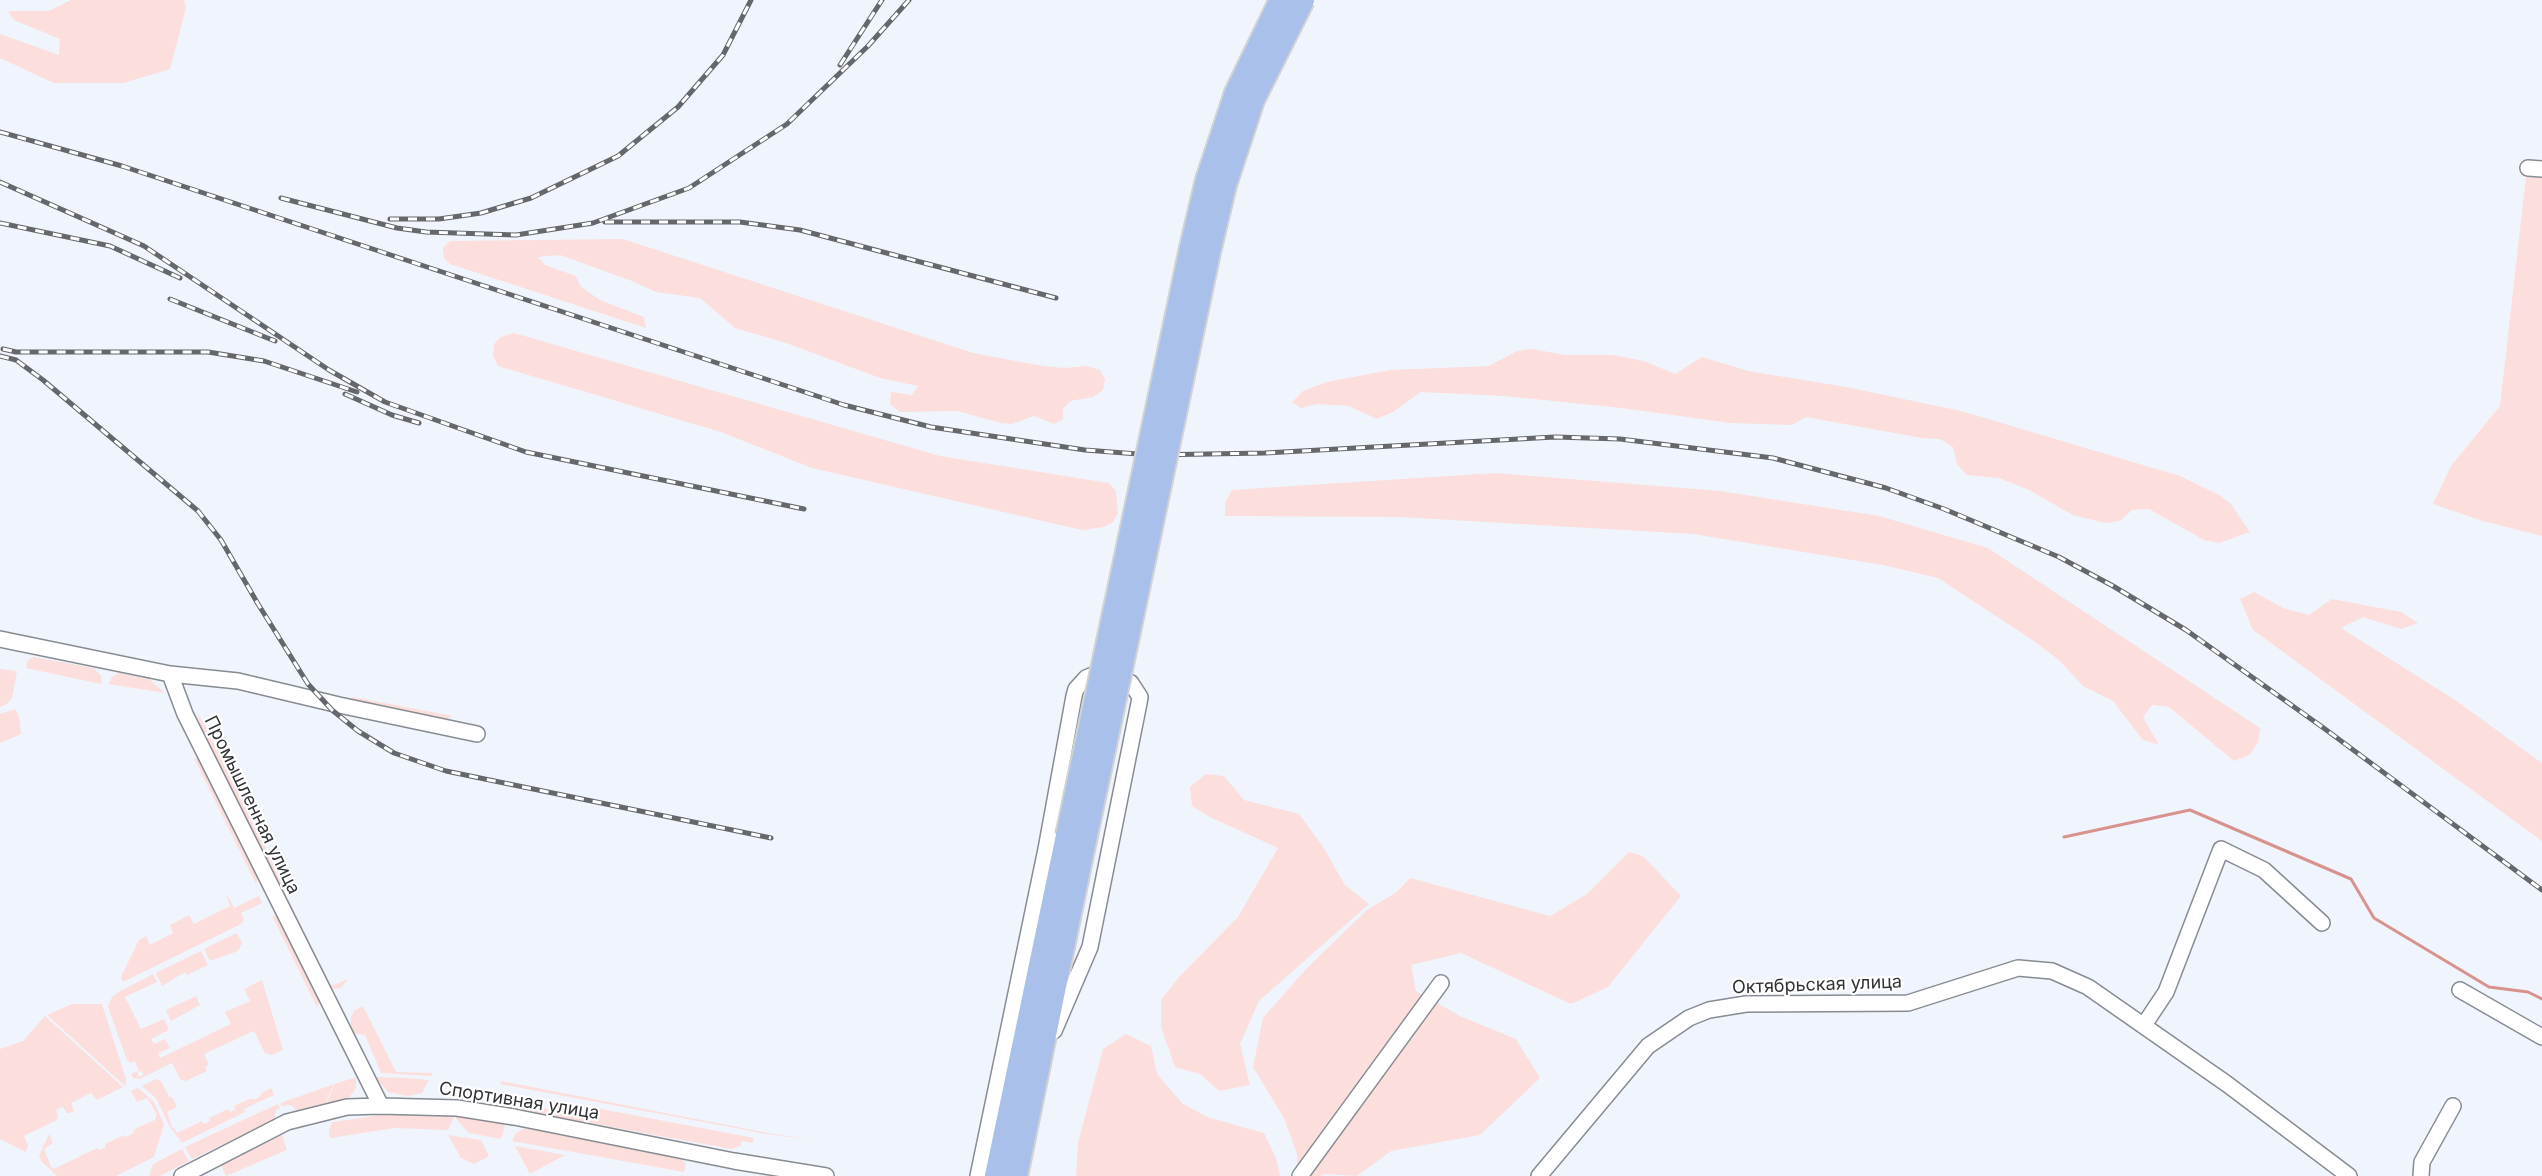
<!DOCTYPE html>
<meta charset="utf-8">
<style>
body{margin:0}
canvas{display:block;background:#f0f4fc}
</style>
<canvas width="2542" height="1176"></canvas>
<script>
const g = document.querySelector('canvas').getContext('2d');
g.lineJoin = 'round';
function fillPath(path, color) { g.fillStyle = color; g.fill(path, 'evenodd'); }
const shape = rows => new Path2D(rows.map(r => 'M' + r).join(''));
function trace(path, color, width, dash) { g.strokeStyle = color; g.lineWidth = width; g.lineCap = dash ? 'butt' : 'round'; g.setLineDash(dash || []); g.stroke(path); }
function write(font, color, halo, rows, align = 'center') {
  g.font = font + ' Inter,sans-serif'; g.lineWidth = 4.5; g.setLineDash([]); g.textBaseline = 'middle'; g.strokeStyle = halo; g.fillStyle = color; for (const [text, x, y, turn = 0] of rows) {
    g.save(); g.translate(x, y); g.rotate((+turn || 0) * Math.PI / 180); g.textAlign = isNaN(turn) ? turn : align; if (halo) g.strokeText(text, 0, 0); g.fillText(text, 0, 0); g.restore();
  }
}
const green = shape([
 [71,0,184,0,186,8,170,69,124,83,54,83,0,58,0,34,59,55,60,39,14,20,8,11,49,11],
 [2526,177,2542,178,2542,536,2483,521,2433,504,2451,466,2500,406],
 [623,239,973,353,1043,366,1065,368,1087,366,1100,370,1105,379,1103,390,1093,397,1070,401,1063,409,1063,419,1054,424,1034,416,1012,424,1001,423,957,411,900,412,890,404,891,392,912,395,918,386,880,378,789,344,735,328,700,298,656,292,632,281,560,255,538,257,545,265,576,276,580,286,600,300,644,317,646,328,450,264,444,258,443,248,450,241],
 [514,333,940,456,1109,483,1116,491,1118,513,1113,522,1104,527,1082,530,812,468,721,432,498,366,493,356,494,344,501,337],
 [1532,349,1565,355,1613,355,1644,361,1675,374,1702,357,1748,371,1846,387,1961,411,2180,476,2219,495,2231,504,2250,532,2219,543,2204,540,2149,509,2132,510,2120,521,2105,523,2073,515,2029,490,1999,478,1967,475,1957,464,1953,447,1940,439,1922,438,1806,417,1792,425,1731,423,1621,408,1505,396,1421,392,1393,412,1377,419,1349,406,1317,404,1301,408,1292,402,1303,391,1327,382,1390,370,1489,366,1517,351],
 [1495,473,1720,491,1879,516,1988,548,2260,728,2258,743,2249,755,2234,761,2169,707,2152,705,2143,717,2159,745,2143,740,2113,701,2083,686,2059,660,2031,639,1938,578,1883,565,1693,534,1400,517,1225,516,1225,503,1232,490],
 [2254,592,2283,608,2309,615,2332,599,2401,612,2418,623,2401,629,2363,617,2341,628,2455,700,2542,763,2542,841,2253,630,2240,599],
 [33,657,94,668,101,676,101,684,26,668,28,660],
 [0,669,17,671,12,698,7,704,0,707],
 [119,673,149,679,165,693,109,684,112,677],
 [353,697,453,716,445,720,348,700],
 [15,709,19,717,21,734,0,743,0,714],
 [197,713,204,723,285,887,283,889,331,986,348,979,341,988,333,989,329,986,201,728],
 [194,758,199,759,258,878,256,884],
 [1206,774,1224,776,1244,800,1299,814,1324,848,1344,884,1369,904,1259,1001,1240,1044,1250,1085,1219,1091,1200,1074,1175,1067,1161,1027,1161,1000,1180,976,1238,917,1278,848,1210,817,1192,806,1190,787],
 [1629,852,1643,856,1681,896,1608,987,1571,1004,1461,953,1411,965,1416,991,1460,1016,1516,1039,1540,1078,1480,1135,1391,1151,1357,1176,1325,1174,1320,1176,1298,1176,1297,1154,1284,1118,1253,1067,1263,1018,1307,968,1367,910,1397,892,1410,878,1550,916,1587,894],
 [228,896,234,908,259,896,262,903,241,913,244,920,241,924,123,982,121,977,139,940,146,936,150,945,173,933,170,925,189,915,194,924,230,906,227,897],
 [275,915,279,917,320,1000,317,1007,272,916],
 [237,933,242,943,238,951,210,961,204,949],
 [201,951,208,965,187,975,185,972,162,986,156,973],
 [153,974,157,982,125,997,141,1029,164,1019,169,1030,151,1039,154,1044,165,1039,170,1048,158,1053,160,1058,231,1024,225,1012,250,1001,244,989,262,980,283,1050,272,1055,265,1053,254,1031,204,1054,209,1065,205,1067,207,1071,186,1081,181,1080,172,1063,140,1079,133,1078,131,1074,137,1071,139,1077,143,1075,142,1071,139,1072,135,1061,131,1063,127,1060,108,1007,112,997,117,993],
 [196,996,200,1005,171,1021,166,1010],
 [72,1004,102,1004,126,1079,125,1086,47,1015],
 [363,1006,396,1072,433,1073,431,1076,381,1073,365,1035,353,1033,351,1030,351,1017,354,1011],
 [45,1016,123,1087,97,1100,91,1093,71,1103,74,1111,70,1113,67,1113,63,1107,56,1110,58,1117,57,1120,24,1136,28,1145,26,1152,0,1139,0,1049,23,1041],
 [1126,1034,1151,1046,1157,1074,1182,1103,1207,1117,1264,1133,1276,1158,1280,1176,1076,1176,1078,1143,1103,1049],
 [356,1077,356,1088,349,1098,325,1106,335,1084],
 [375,1077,406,1078,429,1080,422,1093,408,1096,388,1092],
 [156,1079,161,1081,169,1097,172,1097,177,1107,167,1112,172,1128,174,1128,177,1133,202,1121,204,1124,210,1121,209,1118,228,1109,230,1112,236,1109,234,1106,252,1098,253,1100,261,1096,260,1094,271,1088,274,1095,244,1109,245,1112,182,1143,170,1127,156,1098,142,1086],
 [501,1081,768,1133,814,1140,767,1134,661,1114,500,1084],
 [334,1084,324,1106,300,1113,291,1105,281,1106,281,1103],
 [138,1088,154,1102,164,1124,154,1157,116,1176,57,1176,42,1162,39,1156,49,1134,53,1143,44,1149,51,1167,54,1169,97,1148,99,1150,106,1147,105,1144,124,1135,126,1137,134,1133,133,1131,137,1128,155,1120,157,1114,147,1098,137,1102,131,1091],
 [497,1100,557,1111,559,1101,754,1138,753,1143,742,1141,741,1146,731,1149,503,1107],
 [278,1104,280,1109,276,1110,275,1120,192,1159,185,1147],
 [402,1112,453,1115,453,1119,448,1130,395,1128,330,1138,329,1129,333,1122],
 [456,1115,503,1123,505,1126,501,1139,469,1133,456,1119],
 [526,1128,679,1156,686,1164,684,1172,512,1141,516,1133],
 [282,1135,287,1150,226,1176,220,1164],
 [448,1135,481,1140,489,1156,474,1164,461,1158],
 [515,1146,565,1155,530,1174],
 [182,1149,189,1161,160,1176,149,1176,153,1164]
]);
const stream = shape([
 [2064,837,2190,810,2351,879,2374,918,2489,987,2528,992,2542,999]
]);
const minor = shape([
 [2528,168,2542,169],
 [0,639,170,674,185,714,381,1106],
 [170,674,238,681,339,705,477,734],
 [2460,990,2542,1037],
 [2144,1025,2166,992,2221,849,2264,870,2322,923],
 [182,1176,287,1122,347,1107,381,1106,457,1108,514,1117,734,1161,826,1176],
 [978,1176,1046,849,1074,696,1076,689,1086,678,1100,672,1110,673,1131,683,1140,697,1139,703,1090,947,1054,1031],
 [1300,1176,1441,983],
 [1539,1176,1648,1046,1689,1018,1709,1010,1746,1004,1908,1003,2018,968,2052,971,2088,987,2227,1084,2349,1176],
 [2421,1176,2422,1162,2453,1106]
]);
const highway = shape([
 [996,1176,1067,836],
 [1016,1176,1085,840]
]);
const rail = shape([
 [840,65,882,0],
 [0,132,122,166,844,405,931,427,1085,450,1151,455,1265,453,1555,437,1620,439,1773,458,1886,488,1944,509,2059,557,2113,586,2186,630,2325,729,2542,890],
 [0,182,144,246,329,370,385,402,526,452,804,509],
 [281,198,397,228,426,232,516,235,593,223,689,188,787,124,868,46,909,0],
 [390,219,439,219,481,213,531,198,618,156,678,107,723,55,751,0],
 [605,222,740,222,800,230,1056,298],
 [0,223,110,246,180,278],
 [170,299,275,341],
 [3,349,16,352,208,352,264,361,357,392],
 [0,356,16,360,43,380,198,511,221,540,258,604,308,684,332,710,358,731,394,753,446,771,771,838],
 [345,394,392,415,419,423]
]);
const highwayBridge = shape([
 [1067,836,1191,248,1207,180,1236,93,1281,0],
 [1085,840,1209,252,1225,185,1253,100,1303,0]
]);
const streetNames = [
 ["Промышленная улица",252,805,64],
 ["Октябрьская улица",1817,985,-2],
 ["Спортивная улица",519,1101,9]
];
fillPath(green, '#fcdfdc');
trace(stream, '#d8938f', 3);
trace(minor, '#878b92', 18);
trace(highway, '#d1d2d3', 26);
trace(minor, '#fff', 15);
trace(highway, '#a9c0eb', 22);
trace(rail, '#64676b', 5);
trace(rail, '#fff', 3, [9]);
trace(highwayBridge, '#d1d2d3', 26, []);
trace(highwayBridge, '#a9c0eb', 22);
write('18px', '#303235', '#fff', streetNames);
</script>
